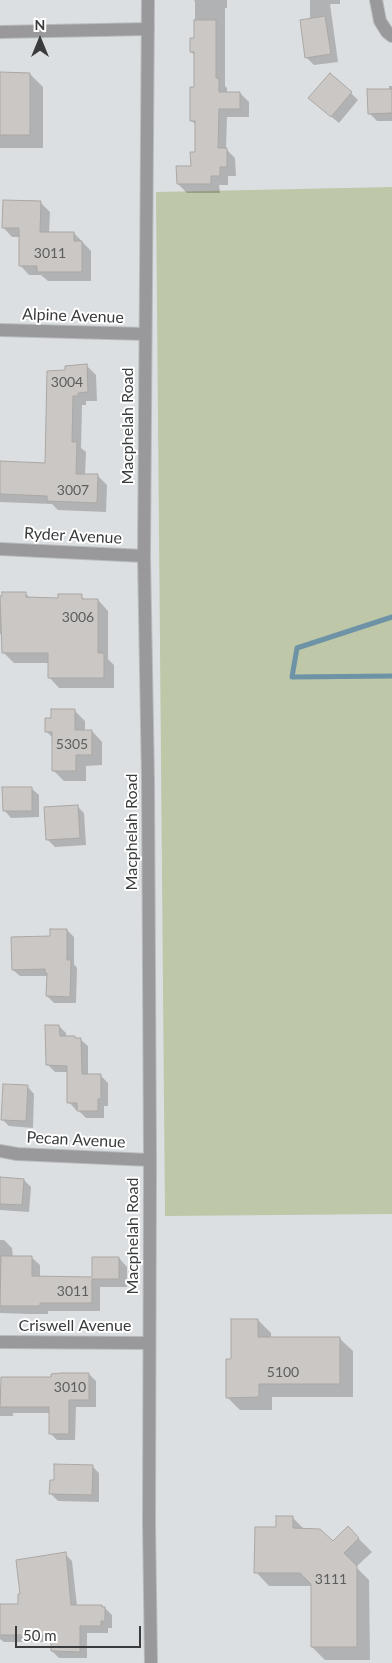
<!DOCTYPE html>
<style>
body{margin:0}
#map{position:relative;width:392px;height:1663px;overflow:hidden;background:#dcdfe2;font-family:Lato,sans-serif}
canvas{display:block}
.north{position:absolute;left:15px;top:15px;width:50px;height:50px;-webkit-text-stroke:4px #fff;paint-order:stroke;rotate:0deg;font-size:14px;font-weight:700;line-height:20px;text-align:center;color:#393b3c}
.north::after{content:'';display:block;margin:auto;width:18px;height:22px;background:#393b3c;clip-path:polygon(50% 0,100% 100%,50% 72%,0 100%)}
.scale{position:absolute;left:15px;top:1626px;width:126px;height:22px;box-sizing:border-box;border:2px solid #393b3c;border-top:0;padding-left:6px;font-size:15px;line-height:18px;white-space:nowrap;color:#393b3c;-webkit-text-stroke:4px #fff;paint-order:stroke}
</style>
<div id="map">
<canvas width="392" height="1663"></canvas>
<div class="north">N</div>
<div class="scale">50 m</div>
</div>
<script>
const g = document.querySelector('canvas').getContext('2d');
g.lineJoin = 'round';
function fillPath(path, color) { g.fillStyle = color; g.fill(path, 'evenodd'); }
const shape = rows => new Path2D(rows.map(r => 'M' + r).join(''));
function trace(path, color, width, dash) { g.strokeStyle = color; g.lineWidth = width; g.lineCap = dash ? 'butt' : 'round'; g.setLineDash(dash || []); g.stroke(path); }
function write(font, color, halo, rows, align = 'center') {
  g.font = font + ' Lato,sans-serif'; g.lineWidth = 4; g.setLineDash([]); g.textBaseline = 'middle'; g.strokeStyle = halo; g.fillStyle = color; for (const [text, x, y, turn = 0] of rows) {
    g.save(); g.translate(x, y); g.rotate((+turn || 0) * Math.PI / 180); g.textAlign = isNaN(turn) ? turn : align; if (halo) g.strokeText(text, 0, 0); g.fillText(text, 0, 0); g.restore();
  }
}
const green = shape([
 [392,187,392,1214,165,1216,156,192]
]);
const shadow = shape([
 [194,0,227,0,227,8,225,8,225,86,227,88,227,93,240,93,249,102,249,117,227,117,226,149,235,158,236,176,228,176,228,185,219,185,220,193,187,193,178,184,192,167,196,153,196,125,191,120,195,89,196,56,191,52,195,39,195,2],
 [310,0,340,0,340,4,330,4,338,62,314,65,306,57,310,20],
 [0,74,30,74,43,87,43,148,0,148],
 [389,86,392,86,392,121,377,121,369,113,389,90],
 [351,93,358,100,339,123,317,105],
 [40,202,50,212,49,233,74,233,91,251,91,281,48,281,41,275,29,275,20,265,20,237,12,237,3,227],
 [87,366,96,375,97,401,86,401,86,405,82,405,81,448,86,452,85,475,98,476,107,485,106,512,58,510,52,504,0,502,0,462,47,464,67,372],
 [26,594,30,598,59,599,81,596,85,600,98,600,108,611,108,659,114,665,114,688,59,688,49,677,49,663,14,663,3,652,3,635,0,634,0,598],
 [74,710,85,721,85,731,92,731,102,742,102,765,86,766,86,781,64,781,53,770,53,738,47,732],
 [31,788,39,795,39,817,11,818,4,810],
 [77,806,84,813,86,845,55,847,47,839],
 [67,930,74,937,74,964,77,968,76,1003,54,1003,47,996,48,976,20,976,13,970,52,937],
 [59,1026,66,1033,66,1037,75,1037,77,1039,80,1039,88,1046,88,1075,100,1075,108,1083,108,1106,104,1106,104,1118,86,1118,78,1110,76,1110,69,1102,69,1072,55,1072,47,1064],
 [27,1086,34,1094,33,1128,9,1126,2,1119],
 [0,1178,24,1180,31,1187,29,1212,0,1210],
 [0,1240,4,1240,12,1248,13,1257,31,1257,40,1265,40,1277,93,1278,119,1258,127,1267,127,1287,100,1287,100,1311,48,1311,48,1314,29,1314,0,1313],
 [258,1320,271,1333,271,1338,339,1338,353,1351,353,1397,272,1397,272,1410,240,1410,227,1397,232,1360],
 [89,1374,96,1381,96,1407,76,1407,75,1440,57,1440,50,1433,51,1413,13,1413,13,1416,0,1416,0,1391,52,1378],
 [92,1466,99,1473,99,1502,58,1501,51,1494],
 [292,1517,305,1530,333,1543,348,1528,372,1552,356,1567,369,1580,370,1660,325,1660,312,1647,312,1586,269,1586,256,1572,277,1529],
 [65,1554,72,1561,77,1606,101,1606,105,1608,112,1615,112,1628,108,1628,108,1633,87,1633,87,1658,59,1658,52,1651,52,1642,4,1642,0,1639,0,1605,19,1605]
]);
const stream = shape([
 [392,617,297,648,292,677,392,676]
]);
const building = shape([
 [325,16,331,54,305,58,300,20,325,16],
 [194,20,216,20,216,78,219,78,219,92,240,92,240,109,219,109,218,148,227,148,227,167,220,167,220,176,211,176,211,184,177,184,176,166,191,166,190,152,195,152,195,121,190,121,190,87,194,87,194,52,190,52,190,38,194,38,194,20],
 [0,72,30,73,30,135,0,135,0,72],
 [330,73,352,92,331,117,308,98,330,73],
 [367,89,392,89,392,113,368,114,367,89],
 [3,200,41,201,40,232,74,232,74,241,82,241,82,272,37,272,37,266,19,266,19,228,2,228,3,200],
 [87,364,88,392,78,393,78,396,73,396,72,442,77,442,76,474,98,474,97,503,47,501,47,496,0,494,0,461,45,463,47,371,65,370,65,366,87,364],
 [2,592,26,592,26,597,58,598,58,594,82,594,82,599,98,599,98,653,104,653,104,678,48,678,48,653,2,653,0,596,2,596,2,592],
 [51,709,75,709,75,730,92,730,92,755,76,755,76,771,52,771,52,732,45,732,45,718,51,718,51,709],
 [2,787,32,787,32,811,3,811,2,787],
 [78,805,80,838,46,840,44,807,78,805],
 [50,929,67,929,67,960,71,960,70,997,46,996,47,973,45,973,45,969,12,970,11,937,50,936,50,929],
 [45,1025,59,1025,60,1036,75,1036,75,1038,81,1038,82,1074,101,1074,101,1099,98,1099,98,1111,77,1111,77,1103,67,1103,67,1066,46,1065,45,1025],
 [3,1084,28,1085,26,1121,1,1120,3,1084],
 [0,1177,24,1179,22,1205,0,1204,0,1177],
 [1,1256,32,1256,32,1276,92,1277,92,1257,119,1257,119,1279,92,1279,92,1303,40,1303,40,1306,0,1306,1,1256],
 [231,1319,258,1319,258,1337,340,1337,340,1384,259,1384,259,1397,226,1398,226,1359,231,1359,231,1319],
 [62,1373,89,1373,89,1400,69,1400,69,1434,49,1434,49,1407,0,1407,1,1377,51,1377,51,1374,62,1373],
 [54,1464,93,1465,92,1495,49,1494,50,1480,54,1480,54,1464],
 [276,1516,293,1516,293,1528,320,1529,333,1541,348,1526,359,1538,344,1553,357,1566,357,1647,311,1647,311,1584,300,1573,254,1573,255,1527,276,1527,276,1516],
 [66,1552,71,1605,102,1605,102,1607,105,1607,105,1621,101,1621,101,1626,80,1626,80,1652,51,1651,51,1635,0,1635,0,1604,18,1604,18,1594,20,1594,16,1560,66,1552]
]);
const minor = shape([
 [376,0,380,21,387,32,392,36],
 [0,32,148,29],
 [0,330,145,334],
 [0,549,144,556],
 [0,1151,17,1154,150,1160],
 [0,1342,149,1343]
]);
const tertiary = shape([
 [148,0,144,556,148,781,150,1160,149,1523,151,1663]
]);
const numberNames = [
 ["3011",50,253],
 ["3004",67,382],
 ["3007",73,490],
 ["3006",78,617],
 ["5305",72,744],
 ["3011",73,1291],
 ["5100",283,1372],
 ["3010",70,1387],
 ["3111",331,1579]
];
const streetNames = [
 ["Alpine Avenue",73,316,2],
 ["Macphelah Road",128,426,-90],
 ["Ryder Avenue",73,536,3],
 ["Macphelah Road",132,832,-90],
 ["Pecan Avenue",76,1140,3],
 ["Macphelah Road",133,1236,-90],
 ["Criswell Avenue",75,1326]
];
fillPath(green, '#bec7a8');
fillPath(shadow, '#0003');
trace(stream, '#6e93a7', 5);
fillPath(building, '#cac7c4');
trace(building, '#aaa7a4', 1);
trace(minor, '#b8bbbd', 14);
trace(tertiary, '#b8bbbd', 14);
trace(minor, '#99989a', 12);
trace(tertiary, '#99989a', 12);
write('14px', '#5d5e5e', null, numberNames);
write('16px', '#393b3c', '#fff', streetNames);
</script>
